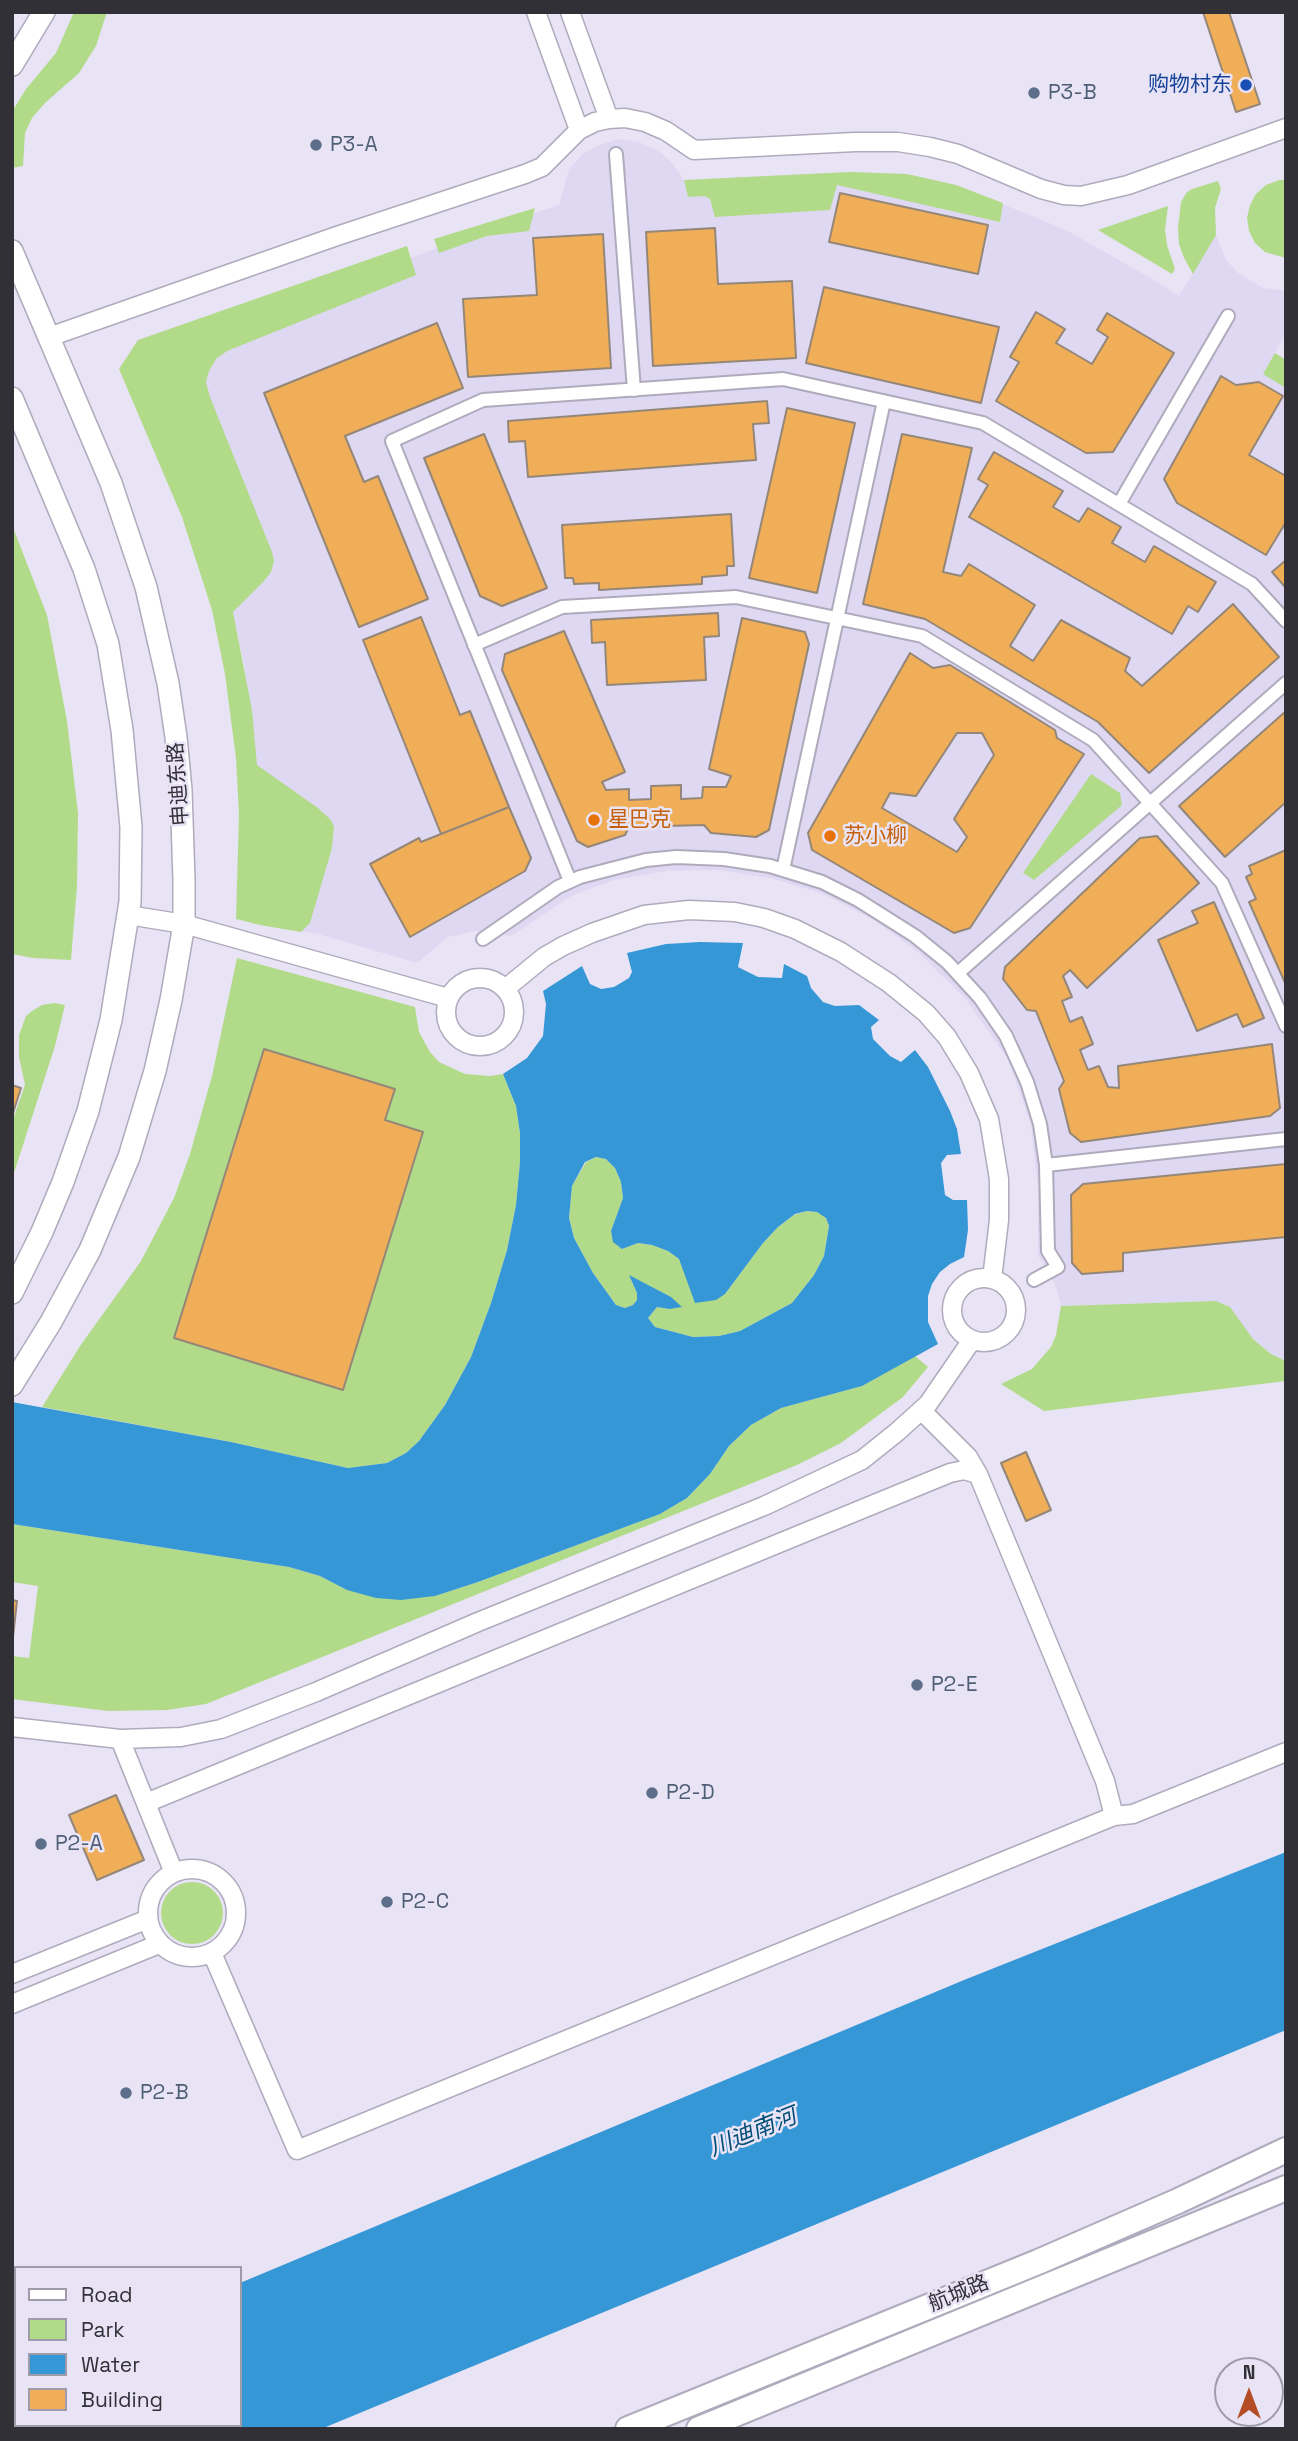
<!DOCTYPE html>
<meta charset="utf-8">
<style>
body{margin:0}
#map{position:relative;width:1298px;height:2441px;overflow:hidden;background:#e9e3f6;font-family:"Space Grotesk",sans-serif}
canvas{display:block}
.frame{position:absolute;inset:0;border:14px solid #323037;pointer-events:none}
.legend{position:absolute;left:14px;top:2266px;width:228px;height:161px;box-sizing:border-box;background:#e9e3f6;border:2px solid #a09baa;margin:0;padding:9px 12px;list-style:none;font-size:21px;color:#323037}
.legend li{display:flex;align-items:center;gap:14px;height:35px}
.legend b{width:35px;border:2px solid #a09baa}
.north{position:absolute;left:1214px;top:2357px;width:70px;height:70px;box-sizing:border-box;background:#e9e3f6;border:2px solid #a09baa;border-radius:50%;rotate:0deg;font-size:19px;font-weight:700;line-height:28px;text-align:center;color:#323037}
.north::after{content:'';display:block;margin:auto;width:24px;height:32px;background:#b44d25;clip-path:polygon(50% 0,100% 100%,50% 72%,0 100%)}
</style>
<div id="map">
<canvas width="1298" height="2441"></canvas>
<div class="frame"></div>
<ul class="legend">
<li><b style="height:9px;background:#fff"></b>Road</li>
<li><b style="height:19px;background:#b2db89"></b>Park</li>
<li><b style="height:19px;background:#3597d5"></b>Water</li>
<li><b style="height:19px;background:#f0ae58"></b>Building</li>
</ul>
<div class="north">N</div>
</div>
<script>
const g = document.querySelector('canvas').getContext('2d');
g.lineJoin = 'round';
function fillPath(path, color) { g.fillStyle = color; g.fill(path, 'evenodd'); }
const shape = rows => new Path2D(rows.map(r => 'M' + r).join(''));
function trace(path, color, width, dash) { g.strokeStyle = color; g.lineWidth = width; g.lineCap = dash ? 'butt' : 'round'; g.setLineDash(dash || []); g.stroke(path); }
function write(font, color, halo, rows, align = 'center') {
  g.font = font + ' "Space Grotesk","Noto Sans SC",sans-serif'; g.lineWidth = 5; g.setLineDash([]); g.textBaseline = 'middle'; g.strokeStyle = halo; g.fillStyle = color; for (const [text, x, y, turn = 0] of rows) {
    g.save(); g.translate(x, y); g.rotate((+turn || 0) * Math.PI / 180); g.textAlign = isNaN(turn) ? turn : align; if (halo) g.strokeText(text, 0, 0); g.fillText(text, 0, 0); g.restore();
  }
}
const built = shape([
 [619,139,639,142,660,152,673,164,684,180,850,172,907,174,956,185,1066,230,1154,280,1179,296,1216,235,1226,260,1238,273,1263,288,1286,291,1286,333,1275,353,1286,360,1286,1361,1271,1354,1253,1339,1216,1301,1061,1306,1056,1287,1048,1269,1038,1256,1038,1189,1031,1125,1008,1059,965,998,918,952,874,920,821,893,774,879,720,870,666,871,614,880,571,896,511,936,475,931,448,937,417,963,318,934,260,925,245,667,216,540,164,344,411,258,488,228,559,205,569,169,584,153,600,145]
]);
const green = shape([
 [74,12,107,12,96,46,79,73,45,103,32,118,25,133,23,166,12,168,13,110,26,89,56,53],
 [850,172,907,174,956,185,1003,203,1000,222,837,185,830,210,715,217,710,199,704,196,688,197,684,180],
 [1279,180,1286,180,1286,258,1265,252,1255,243,1249,231,1247,218,1250,205,1256,194,1266,185],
 [1218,181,1221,189,1215,208,1216,235,1193,274,1184,258,1179,244,1178,228,1181,202,1187,192,1192,189],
 [1168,206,1165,230,1167,245,1175,269,1172,274,1098,230],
 [535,208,529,231,487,236,439,253,434,239],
 [407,246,416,275,227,351,216,359,209,371,206,382,210,397,272,552,274,561,271,572,264,581,233,612,252,710,257,765,318,808,331,820,334,827,332,848,310,923,301,932,260,925,236,919,239,814,236,758,225,674,212,610,182,517,119,369,138,340],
 [1275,353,1286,360,1286,388,1263,374],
 [12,525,47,615,67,721,78,813,77,886,71,960,33,958,12,954],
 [1091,774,1120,793,1122,805,1034,880,1023,873],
 [237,958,415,1007,419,1032,430,1052,439,1062,465,1074,490,1076,503,1074,516,1106,520,1133,520,1162,516,1205,507,1250,491,1303,471,1357,445,1405,419,1441,406,1453,387,1463,348,1468,231,1442,42,1407,80,1346,141,1261,174,1198,190,1154,212,1076],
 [264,1049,395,1089,385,1120,423,1132,343,1390,175,1338],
 [54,1003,65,1005,55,1046,12,1179,12,1122,25,1085,19,1057,19,1035,26,1016,32,1011,42,1005],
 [596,1157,606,1159,615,1168,621,1182,623,1198,611,1231,622,1249,638,1243,652,1245,668,1251,679,1259,685,1273,725,1294,763,1243,778,1227,794,1215,807,1211,818,1212,826,1218,829,1226,824,1256,814,1275,792,1303,740,1331,719,1336,693,1337,655,1327,648,1318,657,1307,669,1309,671,1297,630,1277,637,1293,637,1300,633,1305,625,1308,616,1305,593,1273,574,1238,569,1218,572,1186,586,1162],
 [1216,1301,1230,1307,1253,1339,1271,1354,1286,1361,1286,1381,1044,1411,1001,1384,1032,1369,1051,1347,1056,1335,1061,1306],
 [915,1356,928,1367,903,1397,841,1443,797,1465,206,1704,167,1710,108,1711,12,1699,12,1656,29,1658,38,1586,12,1582,12,1524,289,1567,320,1576,347,1590,435,1596,478,1582,660,1514,687,1498,710,1474,729,1446,751,1425,781,1408,862,1386],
 '161 1913a31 31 0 1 1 62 0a31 31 0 1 1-62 0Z'
]);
const water = shape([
 [700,942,743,943,738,967,758,977,782,978,784,964,807,976,811,988,823,1002,835,1006,859,1005,879,1020,871,1027,873,1039,890,1056,901,1062,915,1050,928,1067,950,1111,957,1129,961,1154,947,1155,941,1163,945,1195,953,1200,967,1200,968,1230,964,1257,950,1264,940,1272,932,1284,928,1296,928,1322,938,1344,862,1386,781,1408,751,1425,729,1446,710,1474,687,1498,660,1514,478,1582,435,1596,401,1600,376,1598,347,1590,320,1576,289,1567,12,1524,12,1402,231,1442,348,1468,387,1463,406,1453,419,1441,445,1405,471,1357,491,1303,507,1250,516,1205,520,1162,520,1133,516,1106,503,1074,527,1058,543,1036,546,1004,543,991,582,966,590,984,601,989,614,987,629,978,632,972,627,953,666,944],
 [596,1157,606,1159,615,1168,621,1182,623,1198,611,1231,613,1242,622,1249,638,1243,652,1245,668,1251,679,1259,695,1303,716,1300,725,1294,763,1243,778,1227,795,1214,807,1211,817,1212,826,1218,829,1226,824,1256,814,1275,792,1303,740,1331,719,1336,693,1337,655,1327,648,1318,657,1307,669,1309,682,1307,671,1297,629,1275,637,1293,637,1300,633,1305,625,1308,616,1305,593,1273,574,1238,569,1218,572,1186,585,1162],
 [1286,1852,1286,2030,321,2429,12,2429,12,2378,16,2377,16,2425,240,2425,240,2283,964,1980]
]);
const building = shape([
 [1203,12,1229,12,1260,104,1236,112,1203,12],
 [840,193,988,225,978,274,829,242,840,193],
 [715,228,718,284,792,281,796,358,653,366,646,232,715,228],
 [603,234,611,368,468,377,463,299,537,295,533,238,603,234],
 [824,287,999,327,981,403,806,363,824,287],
 [1036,312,1065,329,1056,343,1092,364,1108,337,1097,330,1107,313,1174,353,1113,452,1086,453,996,401,1019,362,1010,357,1036,312],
 [437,323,463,388,345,436,364,482,378,476,428,599,359,627,264,393,437,323],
 [1221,376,1236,385,1259,382,1283,396,1249,455,1286,476,1286,522,1266,555,1177,503,1164,479,1221,376],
 [767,401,769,423,753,424,756,460,528,477,525,441,509,442,508,421,767,401],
 [787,408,855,423,817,593,749,578,787,408],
 [484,434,547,588,502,606,480,596,424,458,484,434],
 [902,434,972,448,943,572,961,576,969,564,1035,605,1010,646,1033,661,1061,620,1130,658,1125,671,1142,686,1233,604,1279,657,1149,773,1098,722,925,619,863,604,902,434],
 [994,452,1063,491,1053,507,1079,522,1088,508,1121,527,1112,543,1145,562,1154,546,1216,582,1198,612,1188,606,1172,634,969,517,988,485,978,479,994,452],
 [731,514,734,566,727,566,727,575,702,577,702,584,599,590,599,583,574,584,573,578,565,578,562,525,731,514],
 [1286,560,1286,588,1272,572,1286,560],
 [718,613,719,636,704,637,706,680,607,685,605,642,592,643,591,620,718,613],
 [421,617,460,715,470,711,509,807,441,834,363,640,421,617],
 [742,618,805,632,809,644,769,830,756,837,711,833,704,825,629,827,625,835,588,847,577,841,502,670,505,654,564,631,625,772,602,782,606,790,629,789,629,800,651,799,651,786,681,785,681,799,702,798,703,787,726,787,731,776,709,769,742,618],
 [910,653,933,668,950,665,1055,730,1057,738,1084,754,970,928,954,933,812,850,808,833,910,653],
 [957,733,982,733,994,755,954,819,967,837,957,852,882,808,890,793,916,796,957,733],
 [1286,711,1286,802,1225,857,1179,806,1286,711],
 [509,807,531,858,525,871,410,937,370,864,419,838,421,842,509,807],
 [1157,836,1199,883,1087,988,1070,970,1063,976,1072,997,1062,1001,1070,1022,1082,1017,1093,1044,1080,1050,1088,1070,1099,1066,1108,1087,1119,1088,1118,1066,1272,1044,1280,1108,1270,1116,1081,1142,1070,1133,1059,1089,1064,1081,1036,1011,1027,1010,1003,979,1005,967,1140,838,1157,836],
 [1286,850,1286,985,1249,902,1256,899,1246,877,1252,874,1249,866,1286,850],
 [1214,902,1264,1018,1243,1027,1237,1014,1197,1031,1158,940,1198,923,1192,911,1214,902],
 [264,1049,395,1089,385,1120,423,1132,343,1390,174,1338,264,1049],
 [12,1085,21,1088,13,1113,12,1113,12,1085],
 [1286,1164,1286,1237,1123,1253,1123,1271,1082,1274,1072,1263,1071,1195,1083,1184,1286,1164],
 [1026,1452,1051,1510,1026,1521,1001,1463,1026,1452],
 [12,1600,17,1601,13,1637,12,1637,12,1600],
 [116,1795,144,1860,97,1880,69,1815,116,1795]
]);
const pedestrian = shape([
 [616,154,634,390],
 [1119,504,1228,316],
 [474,645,562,607,736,597,922,636,1093,740,1222,883,1286,1026],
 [783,870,884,401],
 [570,881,392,441,483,400,783,379,983,423,1252,584,1286,621],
 [483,939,558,887,580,877,646,860,676,857,724,859,770,866,822,882,858,900,915,936,947,962,980,998,1006,1036,1027,1082,1040,1124,1046,1165,1048,1251,1058,1267,1034,1280],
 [958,973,1286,683],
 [1046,1165,1286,1139]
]);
const minor = shape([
 [536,12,579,130],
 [570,12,609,119],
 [49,337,337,236,525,174,542,167,579,130,595,122,609,119,625,118,645,122,666,131,694,150,855,142,898,142,930,147,958,154,1041,189,1064,195,1081,196,1128,185,1286,128],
 [128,915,184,924,448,998],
 '446 1012a34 34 0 1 1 68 0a34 34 0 1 1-68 0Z',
 [505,989,544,957,563,946,592,933,644,915,689,910,735,912,764,918,795,929,841,952,889,983,926,1013,947,1037,969,1073,989,1119,999,1179,999,1220,992,1279],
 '952 1310a32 32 0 1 1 64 0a32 32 0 1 1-64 0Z',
 [921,1410,968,1457,978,1474,1105,1781,1114,1816],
 [12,1727,120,1739,181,1737,221,1729,316,1692,478,1622,764,1506,862,1460,897,1432,928,1404,972,1340],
 [120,1739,174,1873],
 [146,1803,950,1473,964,1470,978,1474],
 '148 1913a44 44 0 1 1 88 0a44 44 0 1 1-88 0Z',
 [212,1953,297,2150,1114,1816,1133,1814,1286,1752],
 [12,1974,148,1919],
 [12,2004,159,1944]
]);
const tertiary = shape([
 [12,65,44,12],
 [12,251,111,483,146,587,168,683,176,737,181,790,184,880,184,924,171,1000,155,1071,129,1157,90,1250,51,1322,12,1385],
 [12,398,84,569,108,644,122,730,131,827,130,902,111,1020,88,1111,63,1182,42,1232,12,1293]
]);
const secondary = shape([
 [628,2429,1038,2262,1178,2201,1286,2150],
 [699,2429,1286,2188]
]);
const markers = [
 [1246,85,7,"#1a4fb4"],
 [1034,93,7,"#5c6f8a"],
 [316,145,7,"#5c6f8a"],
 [594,820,7,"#e8710a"],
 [830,836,7,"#e8710a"],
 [917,1685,7,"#5c6f8a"],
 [652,1793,7,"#5c6f8a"],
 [41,1844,7,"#5c6f8a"],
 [387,1902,7,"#5c6f8a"],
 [126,2093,7,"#5c6f8a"]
];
const transitNames = [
 ["购物村东",1232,85]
];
const serviceNames = [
 ["P3-B",1048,93],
 ["P3-A",330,145],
 ["P2-E",931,1685],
 ["P2-D",666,1793],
 ["P2-A",55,1844],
 ["P2-C",401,1902],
 ["P2-B",140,2093]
];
const streetNames = [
 ["申迪东路",179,784,-94],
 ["航城路",959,2294,-22]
];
const foodNames = [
 ["星巴克",608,820],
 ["苏小柳",844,836]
];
const waterNames = [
 ["川迪南河",753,2133,-22]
];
fillPath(built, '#dfd8f2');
fillPath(green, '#b2db89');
fillPath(water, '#3597d5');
fillPath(building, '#f0ae58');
trace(building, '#948779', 2);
trace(pedestrian, '#afaabc', 16);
trace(minor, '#afaabc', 21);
trace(tertiary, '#afaabc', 24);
trace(secondary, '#afaabc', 28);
trace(pedestrian, '#fff', 12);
trace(minor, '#fff', 18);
trace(tertiary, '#fff', 21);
trace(secondary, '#fff', 24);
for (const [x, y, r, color] of markers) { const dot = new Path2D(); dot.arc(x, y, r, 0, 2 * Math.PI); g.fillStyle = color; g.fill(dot); trace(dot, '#e9e3f6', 2.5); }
write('21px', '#164399', '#e9e3f6', transitNames, 'right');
write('21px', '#4e5e75', '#e9e3f6', serviceNames, 'left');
write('21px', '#323037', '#e9e3f6', streetNames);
write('21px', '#c56008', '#e9e3f6', foodNames, 'left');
write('italic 23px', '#004d76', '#e9e3f6', waterNames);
</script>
